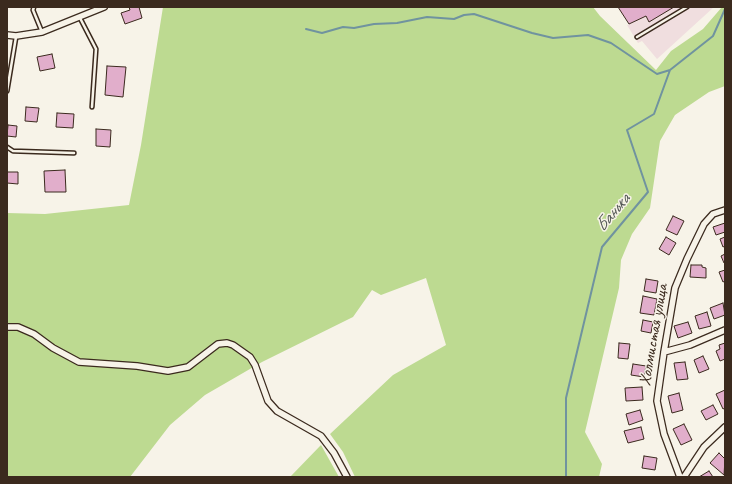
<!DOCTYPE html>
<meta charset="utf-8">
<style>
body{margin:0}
#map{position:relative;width:732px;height:484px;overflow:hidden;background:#f7f3e8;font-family:Caveat,sans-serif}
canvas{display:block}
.frame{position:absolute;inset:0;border:8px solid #3b2a1e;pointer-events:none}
</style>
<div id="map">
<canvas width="732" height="484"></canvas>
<div class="frame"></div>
</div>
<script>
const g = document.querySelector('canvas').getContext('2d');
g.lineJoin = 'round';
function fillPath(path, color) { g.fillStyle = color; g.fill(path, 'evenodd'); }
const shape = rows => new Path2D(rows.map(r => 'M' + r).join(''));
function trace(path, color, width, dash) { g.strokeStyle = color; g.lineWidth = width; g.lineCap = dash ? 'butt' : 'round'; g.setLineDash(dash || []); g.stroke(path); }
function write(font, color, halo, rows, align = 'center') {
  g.font = font + ' Caveat,sans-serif'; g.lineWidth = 3; g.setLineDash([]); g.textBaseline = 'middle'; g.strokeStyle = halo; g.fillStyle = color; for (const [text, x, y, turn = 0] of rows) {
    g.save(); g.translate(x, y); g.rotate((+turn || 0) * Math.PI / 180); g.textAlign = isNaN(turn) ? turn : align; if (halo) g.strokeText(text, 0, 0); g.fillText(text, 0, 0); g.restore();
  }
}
const built = shape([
 [660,7,714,7,657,59,642,41,638,43,627,25]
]);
const green = shape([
 [163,7,593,7,600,16,656,70,671,51,703,29,722,7,725,7,725,86,709,92,675,115,660,141,650,208,632,234,621,260,619,288,585,432,602,464,599,477,355,477,343,452,330,434,393,375,446,345,426,278,381,295,372,290,353,317,262,362,205,395,170,425,130,477,7,477,7,213,45,214,129,205,141,145],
 [321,445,339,477,290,477]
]);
const stream = shape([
 [306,29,322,33,343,27,354,28,374,24,397,23,427,17,454,19,464,15,474,14,532,33,553,38,588,35,611,43,657,74,670,70],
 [566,477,566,398,602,247,648,192,627,130,654,114,670,70,713,36,725,9]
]);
const building = shape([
 [129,7,139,7,142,18,125,24,121,13,130,10,129,7],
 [618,7,674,7,649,22,646,16,629,24,618,7],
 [52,54,55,68,40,71,37,57,52,54],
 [107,66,126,67,123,97,105,95,107,66],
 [26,107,39,108,37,122,25,121,26,107],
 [57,113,74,114,73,128,56,127,57,113],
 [8,125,17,126,16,137,7,136,8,125],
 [96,129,111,130,110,147,96,146,96,129],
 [65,170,66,192,45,192,44,171,65,170],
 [7,172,18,172,18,184,7,183,7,172],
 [673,216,684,221,677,235,666,230,673,216],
 [725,223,725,232,716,235,713,227,725,223],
 [666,237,676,243,669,255,659,249,666,237],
 [725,237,725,246,723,247,720,239,725,237],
 [725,254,725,263,724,263,721,256,725,254],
 [691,265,702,265,702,267,706,268,706,278,690,277,691,265],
 [725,270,725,281,723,282,719,272,725,270],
 [646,279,658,281,656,293,644,291,646,279],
 [643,296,657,299,654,315,640,313,643,296],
 [723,303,725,315,714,319,710,308,723,303],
 [707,312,711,326,699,329,695,316,707,312],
 [643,320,653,322,651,333,641,331,643,320],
 [688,322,692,333,678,338,674,326,688,322],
 [619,343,630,344,628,359,618,358,619,343],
 [725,343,725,359,720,361,716,351,720,349,719,345,725,343],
 [703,356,709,369,699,373,694,360,703,356],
 [685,362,688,379,677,380,674,363,685,362],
 [633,364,646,366,644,377,631,375,633,364],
 [642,387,643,400,626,401,625,388,642,387],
 [725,390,725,408,723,409,716,394,725,390],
 [679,393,683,410,672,413,668,396,679,393],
 [713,405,718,414,706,420,701,411,713,405],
 [640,410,643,420,629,425,626,414,640,410],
 [684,424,692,440,681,445,673,429,684,424],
 [641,427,644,439,628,443,624,431,641,427],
 [719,453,725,459,724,475,710,463,719,453],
 [644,456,657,458,655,470,642,468,644,456],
 [709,471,713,477,699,477,709,471]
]);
const service = shape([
 [34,7,33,10,42,32],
 [80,18,96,49,92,107],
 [637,37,687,7],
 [7,91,16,37],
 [7,147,13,151,74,153]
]);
const minor = shape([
 [7,35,16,36,42,32,104,7],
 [7,327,18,327,34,334,53,348,79,362,137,366,168,371,188,367,218,344,227,343,233,345,250,357,255,365,268,401,277,411,321,436,334,453,347,477],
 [664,352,690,345,725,330],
 [680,477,664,434,657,401,664,352,675,288,687,259,704,224,713,214,725,210],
 [684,477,704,447,725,427]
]);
const streetNames = [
 ["Холмистая улица",654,335,-80]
];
const waterNames = [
 ["Банька",613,213,-50]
];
fillPath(built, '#f0dedf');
fillPath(green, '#bdda91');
trace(stream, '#70939f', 2);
fillPath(building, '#e1aecb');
trace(building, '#3b2a1e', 1);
trace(service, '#3b2a1e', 5.5);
trace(minor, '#3b2a1e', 8);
trace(service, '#f7f3e8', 2.5);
trace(minor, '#f7f3e8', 5.5);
write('17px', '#3b2a1e', '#f7f3e8', streetNames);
write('italic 18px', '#515654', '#f7f3e8', waterNames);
</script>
